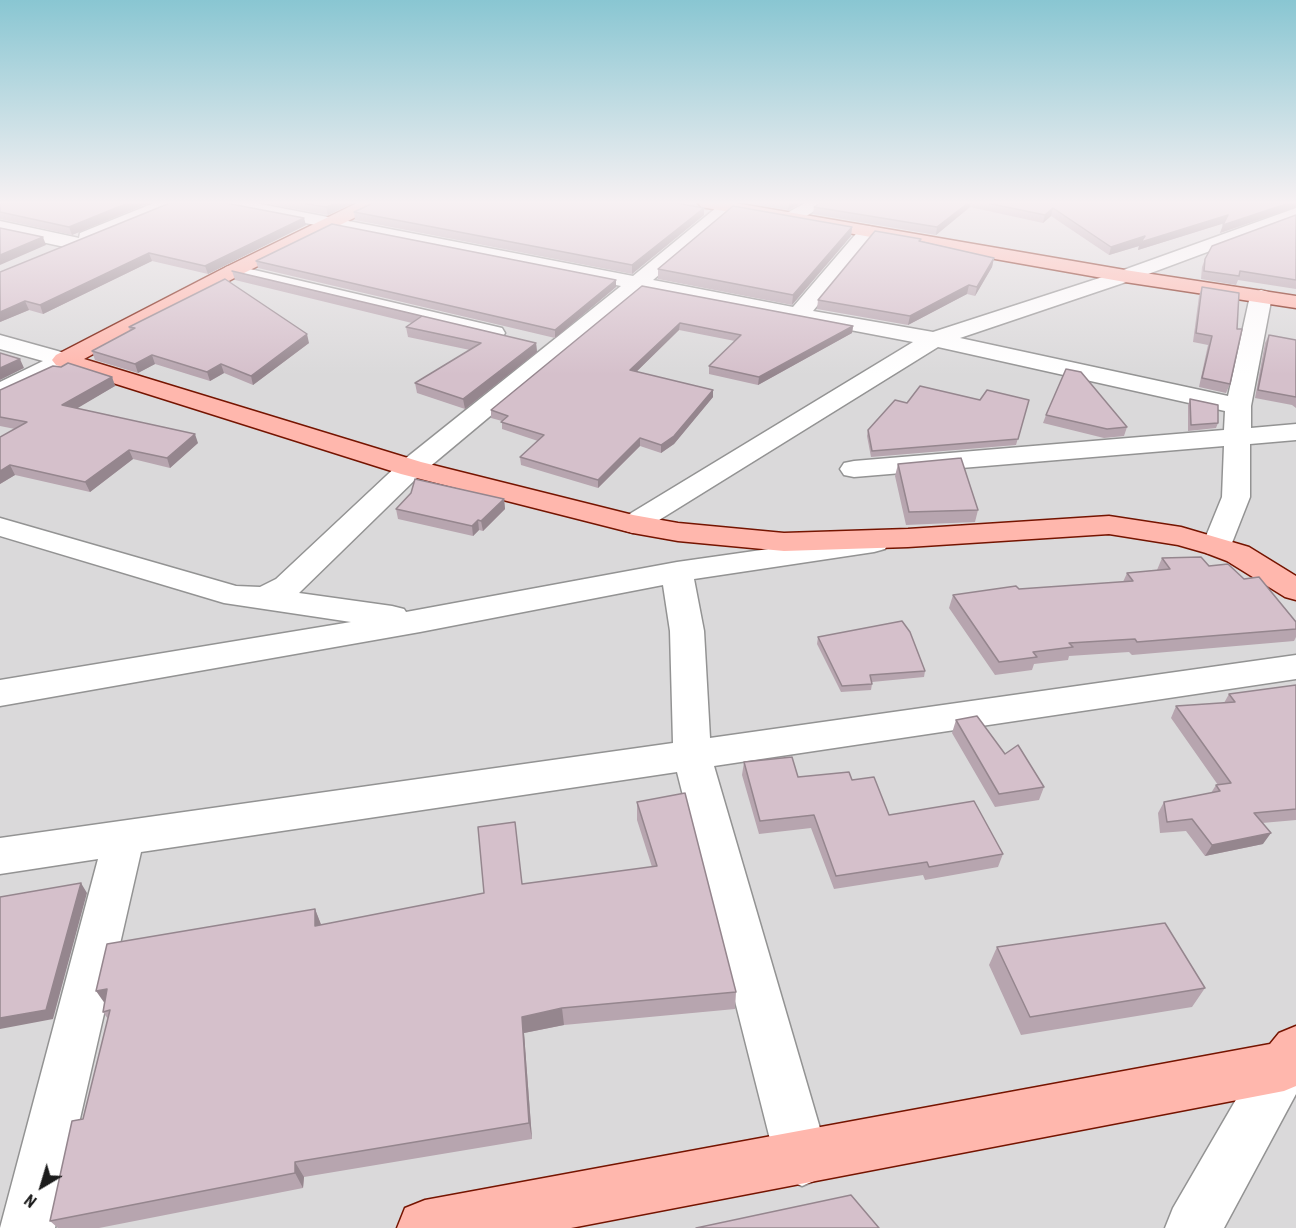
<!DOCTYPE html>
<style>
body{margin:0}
#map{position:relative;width:1296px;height:1228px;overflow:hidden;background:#eee0e4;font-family:"Roboto Condensed",sans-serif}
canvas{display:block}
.north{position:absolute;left:12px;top:1156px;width:60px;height:60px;-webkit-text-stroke:4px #fff;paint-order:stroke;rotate:218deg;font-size:16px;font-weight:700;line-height:24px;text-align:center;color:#1c1c1c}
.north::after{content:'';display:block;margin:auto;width:21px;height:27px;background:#1c1c1c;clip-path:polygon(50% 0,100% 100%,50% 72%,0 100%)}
</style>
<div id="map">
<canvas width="1296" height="1228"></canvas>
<div class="north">N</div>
</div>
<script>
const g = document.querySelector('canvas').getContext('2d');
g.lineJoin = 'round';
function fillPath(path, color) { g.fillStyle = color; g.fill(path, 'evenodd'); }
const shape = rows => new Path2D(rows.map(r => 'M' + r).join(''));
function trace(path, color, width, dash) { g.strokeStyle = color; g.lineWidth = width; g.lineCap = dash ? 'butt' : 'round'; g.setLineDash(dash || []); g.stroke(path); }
const residential = shape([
 [0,203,1296,203,1296,1228,0,1228]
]);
const street = shape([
 [154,203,177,203,174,207,94,241,83,242,81,247,74,249,0,233,0,221,79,238,80,233,154,203],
 [221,203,255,203,633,276,722,203,736,203,738,206,735,210,653,280,793,307,861,228,868,226,875,228,877,232,813,311,933,332,1118,272,1296,208,1296,219,1132,280,960,338,1228,396,1250,296,1254,292,1261,290,1268,292,1272,296,1251,406,1251,428,1296,424,1296,440,1250,444,1250,497,1228,553,1217,555,1206,553,1202,546,1222,497,1224,446,854,477,844,475,840,469,844,463,854,461,1224,430,1225,411,938,347,643,530,633,533,623,530,618,524,623,518,913,342,641,290,421,474,299,593,392,606,404,609,406,612,677,562,874,534,885,537,889,543,885,549,874,552,694,579,704,631,710,738,1296,655,1296,679,714,766,829,1159,821,1178,802,1186,783,1178,775,1159,677,772,141,852,55,1228,0,1228,98,859,0,874,0,838,673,743,670,631,663,585,420,632,0,706,0,680,351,622,224,603,0,536,0,518,236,586,260,587,276,579,401,462,621,286,230,208,224,207,221,203],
 [805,203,826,203,799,221,787,221,784,217,787,213,805,203],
 [233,265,502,328,505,333,502,338,494,340,226,275,223,271,226,267,233,265],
 [0,335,72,355,76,360,72,365,0,399,0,382,43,361,0,349,0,335],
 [1284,1041,1296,1046,1296,1094,1224,1228,1165,1228,1173,1208,1266,1048,1284,1041]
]);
const secondary = shape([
 [357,203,379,203,376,207,240,275,84,359,421,462,633,515,678,523,784,533,908,529,1109,516,1181,527,1249,547,1296,576,1296,600,1285,597,1227,561,1206,553,1178,545,1109,534,908,547,784,551,678,541,633,533,401,474,56,365,52,360,56,355,226,267,357,203],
 [698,203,735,203,1125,270,1296,296,1296,308,1125,282,707,208,701,207,698,203],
 [1296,1026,1296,1086,1284,1091,571,1228,397,1228,405,1208,425,1200,1270,1044,1279,1033,1296,1026]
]);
const wall = shape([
 [0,203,149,203,72,235,0,219],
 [265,203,353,203,328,215],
 [746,203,802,203,788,210],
 [820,203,1296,203,1296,207,1220,233,1224,223,1138,250,1139,246,1109,255,1051,216,1043,223,970,207,936,235,813,214,814,207],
 [704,208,704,215,632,274,355,220,354,212],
 [1296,215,1296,289,1238,280,1236,285,1201,279,1202,267,1205,259],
 [306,225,208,274,152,261,43,314,29,310,0,322,0,272],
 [852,227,851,236,792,305,658,279,658,269],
 [921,239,921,241,994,258,992,267,975,296,967,294,908,325,817,309,818,300],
 [256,261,616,280,616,287,555,338,258,268],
 [232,271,536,343,537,352,465,409,417,393,415,383,470,350,408,337,406,327,412,323,235,280],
 [642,286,853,326,852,333,758,385,709,374,709,366,735,341,679,330,636,372,713,390,713,397,674,444,661,453,640,446,598,488,521,465,520,457,538,441,502,429,502,421,491,418,491,410],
 [1202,287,1230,384,1226,393,1199,387,1208,345,1193,342,1199,296],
 [129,327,309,343,253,385,224,373,210,381,155,364,138,373,95,360,92,351,130,331],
 [1269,335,1296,340,1296,408,1292,405,1255,398,1265,343],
 [112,377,115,386,76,408,198,443,170,468,133,459,90,492,15,475,0,484,15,429,0,426,0,390],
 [1190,399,1218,423,1216,428,1188,431,1188,405],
 [980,400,1029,400,1016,445,871,457,867,436,868,430,907,403],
 [1046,415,1127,427,1124,436,1104,438,1043,423],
 [898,464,978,510,975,522,906,525,895,476],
 [504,499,505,509,483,531,479,530,473,536,398,519,396,509],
 [1162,558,1209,566,1244,579,1296,622,1296,637,1294,641,1132,655,1129,652,1069,656,1068,660,1034,664,1032,670,995,675,949,608,953,595,1019,589,1123,582,1127,573,1157,570],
 [818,637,925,671,924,677,872,682,872,684,871,690,841,692,817,644],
 [1296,685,1296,820,1262,823,1263,844,1205,856,1186,831,1160,833,1158,813,1164,802,1211,793,1216,785,1218,785,1171,718,1176,706,1224,703,1229,694],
 [956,720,1005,754,1044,787,1039,800,995,807,952,733],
 [744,762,798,777,852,780,889,815,1003,854,998,867,925,880,923,875,834,889,811,828,759,834,742,775],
 [637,802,736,992,735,1009,564,1025,524,1033,532,1139,304,1177,303,1188,99,1228,58,1228,50,1221,83,1119,108,1019,103,1012,315,909,321,925,484,893,522,884,652,867,637,820],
 [997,947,1205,988,1192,1007,1021,1035,989,965]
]);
const shadedWall = shape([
 [128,203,149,203,72,235,69,227],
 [336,203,353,203,328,215,326,207],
 [789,203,802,203,788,210],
 [968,203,971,203,970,207,936,235,937,227],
 [1289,203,1296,203,1296,207,1220,233,1223,225],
 [704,208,704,215,632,274,632,265],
 [1053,208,1051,216,1043,223,1045,215],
 [1228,215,1225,223,1138,250,1139,246,1109,255,1111,247,1145,236],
 [304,218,306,225,208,274,205,266],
 [852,227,851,236,792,305,793,295],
 [43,237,46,245,0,265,0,255],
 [149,253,152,261,43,314,40,305],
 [994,258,992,267,975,296,977,287],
 [616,280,616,287,555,338,555,330],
 [969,285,967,294,908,325,910,316],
 [25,301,29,310,0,322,0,312],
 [680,323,679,330,630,378,630,370],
 [853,326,852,333,758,385,759,377],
 [307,334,309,343,253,385,251,376],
 [536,343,537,352,465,409,463,399],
 [152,355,155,364,138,373,135,364],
 [20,359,24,368,0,380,0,368],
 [221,364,224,373,210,381,207,372],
 [112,377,115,386,66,415,62,405],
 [713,390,713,397,674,444,661,453,661,445],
 [195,434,198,443,170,468,167,458],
 [640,438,640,446,598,488,598,480],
 [129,450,133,459,90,492,85,482],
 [10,465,15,475,0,484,0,471],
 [504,499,505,509,483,531,481,521],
 [478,520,479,530,473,536,472,526],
 [1271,833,1263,844,1205,856,1212,845],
 [81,883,87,893,53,1019,0,1029,0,1018],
 [315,909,322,927,315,926],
 [107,989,108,1008,96,991],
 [562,1008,564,1025,524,1033,532,1139,529,1123,522,1017],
 [295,1162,304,1177,303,1188,295,1173]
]);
const building = shape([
 [0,203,128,203,69,227,0,212,0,203],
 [170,203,226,203,304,218,205,266,149,253,40,305,25,301,0,312,0,272,170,203],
 [302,203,336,203,326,207,302,203],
 [373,203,676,203,704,208,632,265,354,212,373,203],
 [820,203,968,203,937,227,814,207,820,203],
 [987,203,1289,203,1223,225,1228,215,1141,242,1145,236,1111,247,1053,208,1045,215,987,203],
 [733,206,852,227,793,295,658,269,733,206],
 [1296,215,1296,280,1240,271,1239,276,1204,271,1205,259,1212,246,1296,215],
 [332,224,616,280,555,330,256,261,332,224],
 [0,228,43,237,0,255,0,228],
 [875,231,921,239,919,241,994,258,977,287,969,285,910,316,818,300,875,231],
 [232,271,536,343,463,399,415,383,481,343,406,327,422,316,232,271],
 [225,279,307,334,251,376,221,364,207,372,152,355,135,364,92,351,135,328,129,327,225,279],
 [642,286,853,326,759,377,709,366,741,335,680,323,630,370,713,390,674,436,661,445,640,438,598,480,520,457,544,435,501,422,508,416,491,410,642,286],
 [1202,287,1239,293,1237,329,1242,329,1230,384,1202,378,1212,336,1196,333,1202,287],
 [1269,335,1296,340,1296,397,1258,390,1269,335],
 [0,353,20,359,0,368,0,353],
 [68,363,112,377,62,405,195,434,167,458,129,450,85,482,10,465,0,471,0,437,27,422,0,417,0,390,53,366,61,367,68,363],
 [1066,369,1081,372,1127,427,1107,429,1046,415,1066,369],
 [920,386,980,400,987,390,1029,400,1018,439,872,451,868,430,895,400,907,403,920,386],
 [1190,399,1218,405,1218,423,1191,425,1190,399],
 [961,458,978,510,909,512,898,464,961,458],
 [415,479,504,499,481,521,478,520,472,526,396,509,411,493,415,479],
 [1201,557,1209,566,1228,564,1244,579,1259,577,1296,622,1296,629,1137,642,1135,639,1069,643,1073,647,1033,652,1037,657,999,662,953,595,1016,586,1019,589,1133,581,1127,573,1170,569,1162,558,1201,557],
 [902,621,910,632,925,671,870,675,872,684,842,686,818,637,902,621],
 [1296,685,1296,809,1254,813,1271,833,1212,845,1192,819,1167,822,1164,802,1220,791,1216,785,1231,783,1176,706,1235,702,1229,694,1296,685],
 [977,716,1005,754,1018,745,1044,787,999,794,956,720,977,716],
 [792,757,798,777,849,772,852,780,874,777,889,815,974,801,1003,854,929,867,927,862,836,876,814,815,760,821,744,762,792,757],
 [685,793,736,992,562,1008,522,1017,529,1123,295,1162,295,1173,50,1221,72,1121,83,1119,110,1010,103,1012,107,989,96,991,107,944,315,909,315,926,484,893,478,827,515,822,522,884,657,866,637,802,685,793],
 [81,883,46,1010,0,1018,0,897,81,883],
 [1165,923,1205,988,1030,1017,997,947,1165,923],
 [851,1195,879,1228,696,1228,851,1195]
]);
fillPath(residential, '#dad9da');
trace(street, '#939393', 3);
trace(secondary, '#751400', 3);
fillPath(street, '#fff');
fillPath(secondary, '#ffb7ad');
fillPath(wall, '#b7a5af');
fillPath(shadedWall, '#95868e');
fillPath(building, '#d5c0cb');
trace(building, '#95868e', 1.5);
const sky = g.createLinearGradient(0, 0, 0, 375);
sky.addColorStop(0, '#89c6d2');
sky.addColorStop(0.54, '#f7f1f3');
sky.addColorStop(1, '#f7f1f300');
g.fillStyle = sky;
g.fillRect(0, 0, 1296, 375);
</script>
